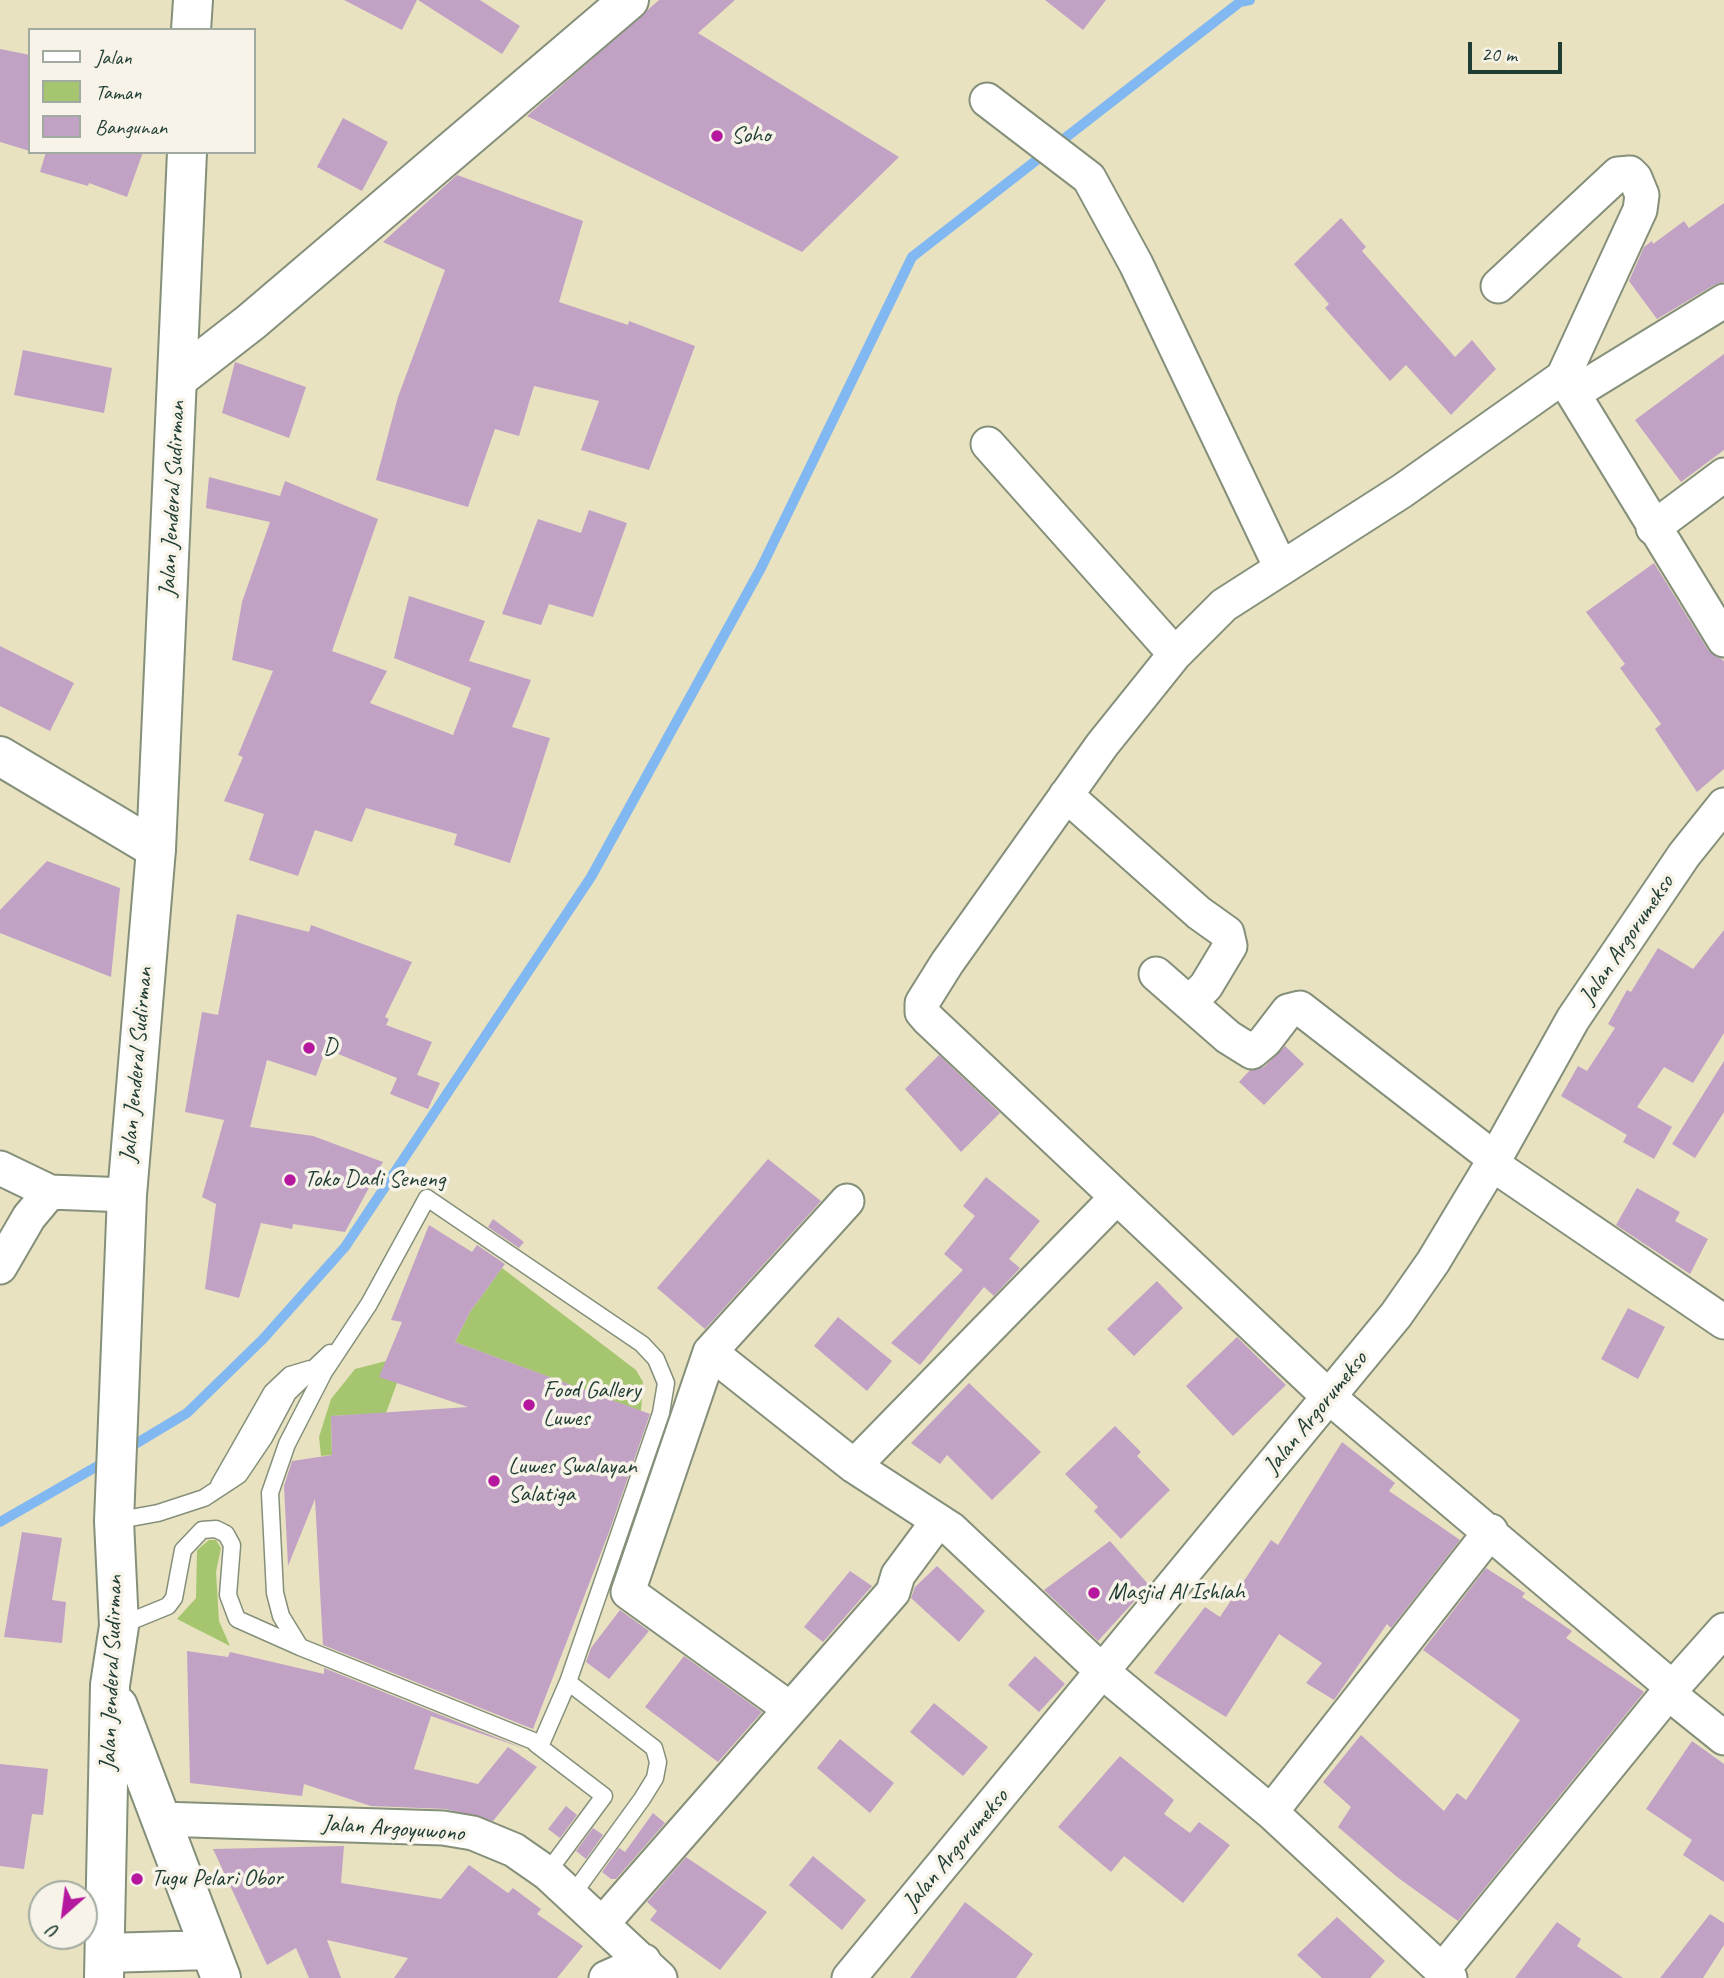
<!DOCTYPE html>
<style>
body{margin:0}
#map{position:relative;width:1724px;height:1978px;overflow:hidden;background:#e8e2c1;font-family:Caveat,sans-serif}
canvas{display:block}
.legend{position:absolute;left:28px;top:28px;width:228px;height:126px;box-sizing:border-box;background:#f7f3e8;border:2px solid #a1aaa0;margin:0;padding:9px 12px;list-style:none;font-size:21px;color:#1f3d34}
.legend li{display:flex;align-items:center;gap:14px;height:35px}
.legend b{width:35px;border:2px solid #a1aaa0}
.north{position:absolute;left:28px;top:1880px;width:70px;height:70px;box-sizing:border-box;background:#f7f3e8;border:2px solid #a1aaa0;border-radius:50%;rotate:208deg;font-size:19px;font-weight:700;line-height:28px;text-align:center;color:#1f3d34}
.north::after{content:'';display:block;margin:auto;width:24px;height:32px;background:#b5179e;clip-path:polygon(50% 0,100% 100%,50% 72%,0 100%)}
.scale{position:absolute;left:1468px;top:42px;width:94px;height:32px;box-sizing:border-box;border:4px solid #1f3d34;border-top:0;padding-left:9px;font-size:21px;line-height:24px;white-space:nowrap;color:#1f3d34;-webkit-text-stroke:5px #f7f3e8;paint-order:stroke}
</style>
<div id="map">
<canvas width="1724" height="1978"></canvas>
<ul class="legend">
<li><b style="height:9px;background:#fff"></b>Jalan</li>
<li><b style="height:19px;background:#a5c66f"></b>Taman</li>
<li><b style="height:19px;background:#c1a2c5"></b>Bangunan</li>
</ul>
<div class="north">U</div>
<div class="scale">20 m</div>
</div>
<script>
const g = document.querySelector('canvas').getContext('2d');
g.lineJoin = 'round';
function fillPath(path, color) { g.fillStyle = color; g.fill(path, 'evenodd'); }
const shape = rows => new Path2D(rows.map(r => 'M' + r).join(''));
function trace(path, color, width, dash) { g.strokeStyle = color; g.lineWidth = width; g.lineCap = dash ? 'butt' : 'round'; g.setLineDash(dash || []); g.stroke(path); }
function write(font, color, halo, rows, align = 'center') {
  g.font = font + ' Caveat,sans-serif'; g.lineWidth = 7; g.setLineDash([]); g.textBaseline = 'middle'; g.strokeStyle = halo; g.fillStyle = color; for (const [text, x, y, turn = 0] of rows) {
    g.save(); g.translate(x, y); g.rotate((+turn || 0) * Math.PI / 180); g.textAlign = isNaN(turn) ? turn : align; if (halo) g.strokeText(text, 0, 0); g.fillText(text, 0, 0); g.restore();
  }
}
const green = shape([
 [502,1268,636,1370,643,1382,641,1411,455,1342,470,1312],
 [386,1361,397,1383,386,1413,331,1416,332,1455,321,1456,319,1437,331,1399,355,1369],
 [209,1540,216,1540,221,1548,216,1572,219,1621,230,1646,177,1619,196,1598,197,1550]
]);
const stream = shape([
 [127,1449,187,1413,263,1339,345,1247,591,877,761,568,912,257,1240,2,1250,0],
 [0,1522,108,1460]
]);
const building = shape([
 [344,0,417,0,402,30],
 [418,0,480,0,520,26,502,54],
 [659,0,735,0,698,33,899,157,802,252,527,116],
 [1045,0,1106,0,1083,30],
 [0,49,30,55,30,151,0,142],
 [343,118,388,142,362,191,317,167],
 [46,152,143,152,127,197,89,183,88,186,40,172],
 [457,175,583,221,559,302,628,325,629,321,695,346,649,470,581,450,599,401,534,386,519,436,495,429,468,507,376,480,398,397,445,270,383,242],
 [1724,203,1724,282,1714,285,1657,319,1629,281,1644,247,1652,241,1653,244,1684,221,1689,228],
 [1341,218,1366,247,1362,251,1455,357,1472,340,1496,369,1451,415,1406,365,1390,381,1325,308,1329,304,1294,264],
 [23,350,112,368,104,413,14,395],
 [1724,354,1724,450,1681,482,1635,420],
 [235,362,306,387,289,438,222,413],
 [209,477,280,496,285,481,378,519,332,651,387,671,370,703,453,735,471,688,394,658,409,596,485,621,469,661,531,680,512,727,550,738,510,863,454,845,457,834,366,808,352,842,315,830,298,876,249,860,264,814,224,801,243,757,238,755,273,671,232,660,242,602,270,522,206,508],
 [589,510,627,523,593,617,549,604,541,625,502,614,538,519,581,533],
 [1654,563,1708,650,1724,661,1724,769,1697,792,1655,729,1661,724,1620,668,1625,664,1586,612],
 [0,646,74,683,50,731,0,706],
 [47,861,120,888,111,977,0,933,0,910],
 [237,914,309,932,311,925,412,962,385,1017,389,1019,386,1025,432,1042,417,1075,440,1083,428,1109,390,1094,397,1078,326,1049,316,1076,267,1060,250,1127,313,1136,383,1162,345,1232,293,1224,292,1229,261,1223,239,1298,205,1289,216,1204,202,1197,224,1120,185,1112,202,1012,218,1015],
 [1724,930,1724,1033,1693,1083,1664,1067,1637,1107,1672,1127,1654,1159,1623,1142,1627,1135,1561,1096,1578,1066,1587,1071,1615,1028,1608,1024,1627,990,1631,992,1658,948,1693,969],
 [1285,1046,1304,1064,1264,1105,1239,1082,1250,1070,1264,1067],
 [939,1055,1000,1113,961,1152,905,1089],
 [1724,1061,1724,1112,1695,1158,1672,1144],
 [768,1159,821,1201,705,1329,657,1288],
 [986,1177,1040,1221,1009,1259,1020,1268,994,1296,984,1287,920,1365,891,1343,963,1270,944,1254,975,1216,963,1206],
 [1637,1188,1680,1212,1675,1221,1708,1239,1690,1274,1616,1225],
 [493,1219,524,1242,519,1248,488,1227],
 [429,1225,472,1252,477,1245,505,1264,470,1312,455,1342,650,1414,609,1532,533,1729,323,1645,315,1499,288,1566,284,1486,292,1461,332,1455,331,1416,468,1407,379,1377,402,1322,391,1320],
 [1157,1281,1183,1308,1134,1356,1107,1329],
 [1628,1308,1665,1327,1638,1379,1601,1359],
 [838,1317,892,1361,867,1391,814,1346],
 [1237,1337,1286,1385,1233,1436,1186,1386],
 [969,1383,1041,1452,992,1500,947,1455,940,1464,911,1443],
 [1115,1426,1141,1452,1137,1456,1170,1490,1121,1539,1094,1511,1098,1507,1065,1474],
 [1342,1442,1395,1483,1389,1491,1460,1540,1391,1628,1387,1624,1334,1700,1306,1683,1322,1663,1279,1634,1226,1717,1154,1673,1205,1607,1220,1617,1271,1540,1278,1545],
 [22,1532,62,1538,52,1600,66,1602,62,1643,4,1637],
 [1110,1541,1149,1585,1098,1641,1044,1590],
 [937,1566,985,1611,959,1642,911,1598,915,1587],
 [1486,1568,1525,1593,1522,1597,1572,1631,1566,1638,1644,1692,1458,1921,1397,1877,1338,1827,1351,1807,1323,1782,1361,1735,1444,1811,1457,1793,1466,1800,1520,1720,1423,1650],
 [850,1571,872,1586,823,1642,804,1627],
 [620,1610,649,1631,609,1679,586,1662,591,1648],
 [187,1651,228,1657,230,1652,324,1674,324,1668,525,1749,431,1716,414,1769,478,1784,508,1747,537,1767,493,1821,446,1809,371,1806,304,1784,302,1796,190,1783],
 [684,1656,762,1712,718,1762,645,1707],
 [1035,1656,1065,1684,1039,1712,1008,1685],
 [934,1703,988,1747,963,1776,910,1732],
 [840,1739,894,1783,870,1813,817,1768],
 [1692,1741,1724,1764,1724,1882,1683,1855,1692,1840,1646,1809],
 [1120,1756,1174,1800,1164,1814,1190,1833,1199,1822,1230,1845,1183,1903,1124,1856,1111,1872,1058,1827],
 [0,1764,48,1769,43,1815,32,1814,24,1869,0,1866],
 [566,1806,577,1815,560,1838,548,1829],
 [653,1813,665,1823,616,1879,611,1879,602,1872,619,1848,625,1852],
 [593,1828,603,1835,586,1859,576,1851],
 [344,1846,341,1883,441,1899,469,1865,508,1893,513,1888,541,1909,537,1914,583,1946,557,1978,394,1978,408,1958,327,1940,341,1978,309,1978,296,1948,267,1965,213,1849],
 [813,1856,866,1900,842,1930,789,1885],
 [686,1857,767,1912,720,1970,650,1920,657,1911,647,1902],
 [965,1902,1033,1954,1016,1978,910,1978],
 [1710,1914,1724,1923,1724,1945,1703,1978,1660,1978],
 [1337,1917,1385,1961,1370,1978,1322,1978,1297,1955],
 [1557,1922,1581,1939,1577,1946,1623,1978,1515,1978]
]);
const lane = shape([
 [427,1198,642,1344,656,1359,666,1383,661,1413,568,1682,541,1744,300,1647,281,1616,275,1593,270,1493,287,1444,324,1372,369,1304,427,1198],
 [219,1485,272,1392,290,1375,310,1369],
 [114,1521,158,1513,204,1498,239,1475,264,1438,288,1393,330,1353],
 [119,1626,168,1606,174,1598,183,1550,202,1530,216,1529,226,1534,232,1545,228,1595,237,1619,300,1647],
 [568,1682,654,1748,658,1762,655,1778,642,1799,573,1894],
 [536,1744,604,1796,547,1873]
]);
const street = shape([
 [987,100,1089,178,1136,264,1281,568],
 [1498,286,1618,174,1630,173,1635,178,1642,195,1640,210,1563,377],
 [1574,393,1724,301],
 [988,444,1175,654],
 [1653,528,1724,475],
 [1066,795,1199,913,1227,933,1230,946,1206,986,1189,1003],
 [1156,974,1228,1037,1252,1052,1265,1041,1288,1011,1300,1008,1495,1159],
 [1492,1164,1724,1322],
 [0,1168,50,1192],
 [847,1201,710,1352,854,1466,951,1529,1104,1673,1271,1812,1450,1978],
 [0,1267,29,1217,50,1192,127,1195],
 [710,1352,628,1592,789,1708],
 [854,1466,1117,1197],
 [1673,1688,1329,1397,928,1019,922,1012,922,1003,947,963,1102,745,1175,654,1224,605,1402,491,1563,377,1724,640],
 [1668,1693,1724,1738],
 [1271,1812,1491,1531],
 [160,1819,443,1828,473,1833,514,1850,547,1873,660,1978],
 [603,1923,893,1592,898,1575,938,1521],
 [1442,1971,1668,1693,1724,1630],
 [606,1978,644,1961],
 [849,1978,1396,1315,1433,1262,1492,1164,1573,1019,1684,855,1724,805]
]);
const secondary = shape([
 [179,378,251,322,629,0],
 [0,756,156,849]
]);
const primary = shape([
 [191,30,193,0],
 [118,1706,221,1978],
 [105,1953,210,1950],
 [104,1978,110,1685,119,1626,114,1521,127,1195,156,849,187,152]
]);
const markers = [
 [717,136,7,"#b5179e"],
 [309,1048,7,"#b5179e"],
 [290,1180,7,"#b5179e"],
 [529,1405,7,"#b5179e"],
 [494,1481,7,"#b5179e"],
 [1094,1593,7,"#b5179e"],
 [137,1879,7,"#b5179e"]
];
const poiNames = [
 ["Soho",731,136],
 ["D",323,1048],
 ["Toko Dadi Seneng",304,1180],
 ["Food Gallery",543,1391],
 ["Luwes",543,1419],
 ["Luwes Swalayan",508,1467],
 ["Salatiga",508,1495],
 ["Masjid Al Ishlah",1108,1593],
 ["Tugu Pelari Obor",151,1879]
];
const streetNames = [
 ["Jalan Jenderal Sudirman",173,499,-87],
 ["Jalan Argorumekso",1627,940,-56],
 ["Jalan Jenderal Sudirman",137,1065,-85],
 ["Jalan Argorumekso",1316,1413,-51],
 ["Jalan Jenderal Sudirman",112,1673,-88],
 ["Jalan Argoyuwono",393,1829,4],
 ["Jalan Argorumekso",956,1850,-50]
];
fillPath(green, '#a5c66f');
trace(stream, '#82b8f1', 10);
fillPath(building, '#c1a2c5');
trace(lane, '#84907a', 19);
trace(street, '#84907a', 37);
trace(secondary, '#84907a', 42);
trace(primary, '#84907a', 42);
trace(lane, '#fff', 16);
trace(street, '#fff', 33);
trace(secondary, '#fff', 38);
trace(primary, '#fff', 38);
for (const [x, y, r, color] of markers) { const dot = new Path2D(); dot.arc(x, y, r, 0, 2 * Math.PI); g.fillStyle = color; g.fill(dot); trace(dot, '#f7f3e8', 2.5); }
write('24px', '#1f3d34', '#f7f3e8', poiNames, 'left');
write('24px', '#1f3d34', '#f7f3e8', streetNames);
</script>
